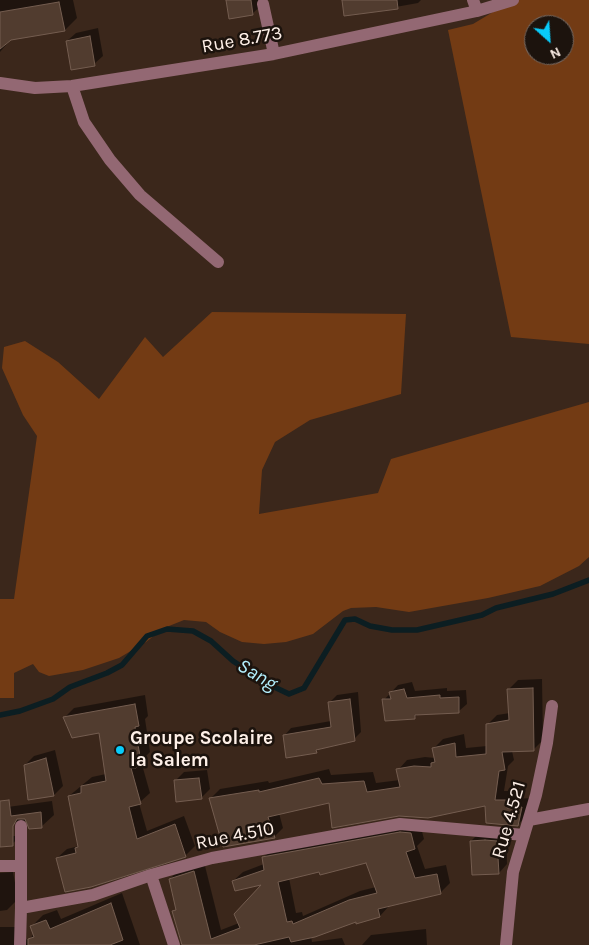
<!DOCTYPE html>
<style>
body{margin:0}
#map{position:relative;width:589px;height:945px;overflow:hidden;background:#3b271b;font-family:Karla,sans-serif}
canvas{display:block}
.north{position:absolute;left:524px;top:15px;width:50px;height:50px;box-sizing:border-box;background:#1c130d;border:1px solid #766b65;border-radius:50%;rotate:154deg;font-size:14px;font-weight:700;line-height:20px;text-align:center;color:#fef0e8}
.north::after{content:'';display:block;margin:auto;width:18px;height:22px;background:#08cbfa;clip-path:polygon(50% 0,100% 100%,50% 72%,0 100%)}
</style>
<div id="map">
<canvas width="589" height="945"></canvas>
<div class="north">N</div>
</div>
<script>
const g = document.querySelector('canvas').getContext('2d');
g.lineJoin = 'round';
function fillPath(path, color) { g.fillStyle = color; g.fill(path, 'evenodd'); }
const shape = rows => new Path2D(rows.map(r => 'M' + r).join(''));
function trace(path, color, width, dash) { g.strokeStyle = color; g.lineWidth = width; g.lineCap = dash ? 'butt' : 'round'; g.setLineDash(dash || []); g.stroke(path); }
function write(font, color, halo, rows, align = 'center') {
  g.font = font + ' Karla,sans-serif'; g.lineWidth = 5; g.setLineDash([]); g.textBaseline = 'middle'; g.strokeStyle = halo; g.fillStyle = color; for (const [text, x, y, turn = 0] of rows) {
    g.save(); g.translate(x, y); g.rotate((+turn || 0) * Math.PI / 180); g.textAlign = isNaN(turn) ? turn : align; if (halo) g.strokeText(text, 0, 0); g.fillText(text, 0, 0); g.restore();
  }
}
const green = shape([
 [501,0,589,0,589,344,511,337,448,30,473,24,503,6],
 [534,25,564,25,564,55,534,55],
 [212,312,406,314,401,394,310,420,275,442,262,470,259,514,378,493,391,459,589,402,589,557,579,566,540,586,488,598,409,612,376,607,351,608,343,611,313,634,286,642,264,644,242,642,220,632,206,622,184,620,164,628,146,642,119,658,83,670,49,676,39,672,33,664,14,673,14,698,0,698,0,599,14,599,37,436,23,415,2,368,4,347,25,341,58,362,99,399,145,337,163,357]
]);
const shadow = shape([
 [0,0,73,0,77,18,65,30,11,39,0,52],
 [228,0,267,0,252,14],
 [366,0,421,0,418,3,368,12],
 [98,28,103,56,94,64,67,41,76,33],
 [542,679,543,740,533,750,512,751,514,760,508,766,504,791,515,791,516,799,531,798,527,815,518,825,486,804,330,801,279,813,283,828,274,837,210,799,220,789,268,781,269,783,329,769,331,775,373,772,376,783,400,780,398,770,407,760,425,757,435,758,433,749,443,739,464,734,466,748,487,746,487,725,497,715,510,713,508,690,518,680],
 [412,682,415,691,447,688,447,691,466,690,467,704,459,711,418,714,414,718,384,700,398,685],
 [358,692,361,732,354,739,320,748,316,752,284,736,291,728,331,721,330,702,337,695],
 [145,695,148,716,145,719,150,752,141,761,150,793,139,803,147,831,184,816,195,846,185,856,57,858,67,849,79,846,69,796,92,777,106,774,100,732,65,717,74,708],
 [55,750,63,786,54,795,25,765,34,756],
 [207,770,210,789,201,798,175,781,184,772],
 [52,801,54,815,42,826,30,828,25,818,24,833,12,844,0,846,0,808],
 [13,815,16,815,15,836,12,836],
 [420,824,424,839,417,846,425,869,446,865,450,883,440,893,389,906,380,916,357,923,357,920,311,936,312,942,342,938,345,945,183,945,174,912,177,909,170,879,180,869,204,862,221,930,239,923,264,883,233,881,243,872,264,864,263,858,273,848],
 [366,861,376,887,360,891,303,916,302,912,296,913,289,878],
 [480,832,506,832,507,864,499,873,471,841],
 [13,872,18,899,7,910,0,911,0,873],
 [122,893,140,945,0,945,0,927,23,927,23,937,29,941,34,933,32,926,43,915,57,910,61,919],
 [426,929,427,945,362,945,371,935]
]);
const stream = shape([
 [0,715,20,711,53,699,70,687,107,673,122,665,147,636,167,629,193,631,211,641,233,661,270,685,289,694,304,688,345,620,355,619,370,626,392,630,417,630,482,615,496,608,553,594,589,580]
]);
const building = shape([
 [226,0,251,0,253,15,229,19,226,0],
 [342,0,397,0,398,9,344,16,342,0],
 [59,2,65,31,11,40,0,49,0,12,59,2],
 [90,36,95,66,71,70,66,41,90,36],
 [533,688,534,751,502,752,505,770,499,771,495,800,506,800,507,808,522,807,518,826,486,823,485,806,428,818,399,816,332,828,329,803,268,817,275,838,223,847,209,798,259,790,259,792,319,778,322,784,364,781,367,792,400,787,396,769,414,766,431,767,431,763,435,762,432,748,455,743,456,757,486,754,486,724,509,720,507,689,533,688],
 [404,689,407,698,440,695,440,698,459,697,459,713,415,715,415,719,385,721,382,699,391,699,389,692,404,689],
 [350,699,355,741,316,750,317,753,286,758,283,735,331,727,328,702,350,699],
 [135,704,139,726,135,727,141,762,136,763,136,768,131,768,141,804,129,807,137,839,175,824,186,857,91,887,65,892,56,858,76,853,75,848,78,847,68,796,81,793,81,786,106,781,99,733,72,738,63,717,135,704],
 [46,758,54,796,28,800,24,765,46,758],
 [199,778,202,799,176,802,174,780,199,778],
 [9,800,11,816,41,812,42,828,29,829,25,819,17,819,13,826,13,846,0,847,0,801,9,800],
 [400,832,411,833,415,849,406,852,415,878,437,874,441,894,378,909,380,917,356,924,356,922,315,937,291,942,289,937,254,945,182,945,172,911,176,910,169,879,194,871,211,939,240,928,234,914,261,885,235,891,232,881,264,870,262,857,400,832],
 [366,863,377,893,349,900,293,924,292,921,287,922,278,882,319,872,320,875,366,863],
 [485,840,497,841,499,874,472,875,470,841,485,840],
 [111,903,123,940,110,945,28,945,28,939,34,937,30,926,46,920,50,929,111,903]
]);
const minor = shape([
 [263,4,274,54],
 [477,11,513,0],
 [0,83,35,88,72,86,274,54,477,11,473,0],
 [72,86,84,122,110,160,140,195,218,262],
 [529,820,589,809],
 [0,866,21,866,21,908,93,895,151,875,212,858,400,824,524,835],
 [21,866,21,826],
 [151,875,174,945],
 [20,945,21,908],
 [506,945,513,872,536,795,547,743,552,706]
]);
const markers = [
 [120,750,5,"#08cbfa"]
];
const streetNames = [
 ["Rue 8.773",242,40,-10],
 ["Rue 4.521",509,820,-74],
 ["Rue 4.510",235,836,-11]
];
const poiNames = [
 ["Groupe Scolaire",130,739],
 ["la Salem",130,761]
];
const waterNames = [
 ["Sang",257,675,31]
];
fillPath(green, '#733b14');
fillPath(shadow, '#0007');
trace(stream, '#0c1e22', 5.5);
fillPath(building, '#513c2f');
trace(building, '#745d50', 1);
trace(minor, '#936873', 12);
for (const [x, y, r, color] of markers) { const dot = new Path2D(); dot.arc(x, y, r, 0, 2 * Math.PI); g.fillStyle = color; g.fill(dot); trace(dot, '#1c130d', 2); }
write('19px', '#fef0e8', '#1c130d', streetNames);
write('bold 19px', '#fef0e8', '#1c130d', poiNames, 'left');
write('italic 20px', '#b3effd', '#1c130d', waterNames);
</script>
